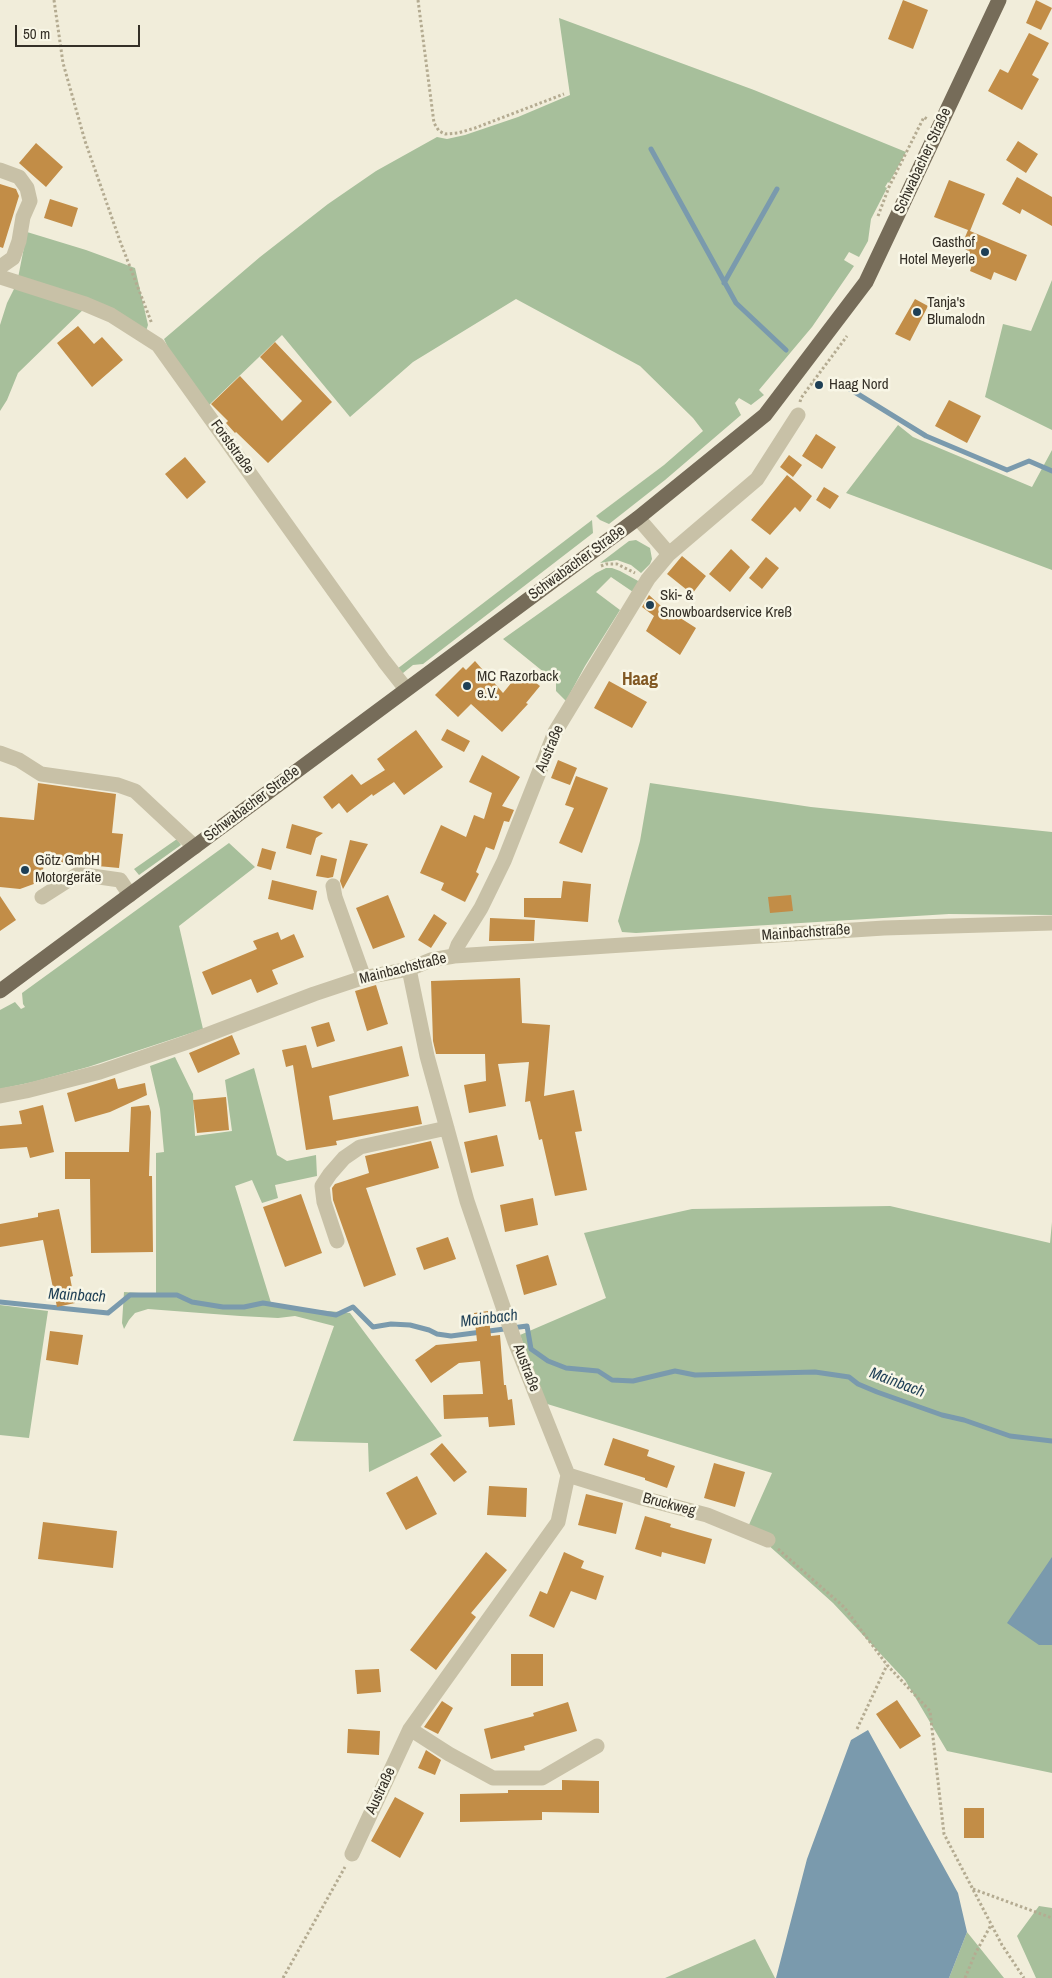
<!DOCTYPE html>
<meta charset="utf-8">
<style>
body{margin:0}
#map{position:relative;width:1052px;height:1978px;overflow:hidden;background:#f1edda;font-family:"Archivo Narrow",sans-serif}
canvas{display:block}
.scale{position:absolute;left:15px;top:25px;width:125px;height:22px;box-sizing:border-box;border:2px solid #353027;border-top:0;padding-left:6px;font-size:15px;line-height:18px;white-space:nowrap;color:#353027;-webkit-text-stroke:4px #f8f6e6;paint-order:stroke}
</style>
<div id="map">
<canvas width="1052" height="1978"></canvas>
<div class="scale">50 m</div>
</div>
<script>
const g = document.querySelector('canvas').getContext('2d');
g.lineJoin = 'round';
function fillPath(path, color) { g.fillStyle = color; g.fill(path, 'evenodd'); }
const shape = rows => new Path2D(rows.map(r => 'M' + r).join(''));
function trace(path, color, width, dash) { g.strokeStyle = color; g.lineWidth = width; g.lineCap = dash ? 'butt' : 'round'; g.setLineDash(dash || []); g.stroke(path); }
function write(font, color, halo, rows, align = 'center') {
  g.font = font + ' "Archivo Narrow",sans-serif'; g.lineWidth = 5; g.setLineDash([]); g.textBaseline = 'middle'; g.strokeStyle = halo; g.fillStyle = color; for (const [text, x, y, turn = 0] of rows) {
    g.save(); g.translate(x, y); g.rotate((+turn || 0) * Math.PI / 180); g.textAlign = isNaN(turn) ? turn : align; if (halo) g.strokeText(text, 0, 0); g.fillText(text, 0, 0); g.restore();
  }
}
const green = shape([
 [559,18,754,90,906,152,889,183,888,182,885,187,887,188,871,219,868,241,859,257,849,252,844,260,854,266,812,327,759,390,764,395,751,405,739,398,735,403,741,415,665,480,609,524,600,520,596,516,664,465,703,431,693,418,640,366,516,299,413,362,350,417,282,335,208,406,174,360,164,339,260,257,328,204,376,171,437,137,447,139,465,135,518,117,570,95],
 [27,232,86,250,135,268,148,325,146,331,90,303,18,373,7,400,0,411,0,325,7,303,17,283],
 [1052,280,1052,430,985,397,1003,324,1031,331],
 [898,425,913,437,1032,487,1052,450,1052,570,846,493],
 [592,520,593,533,423,664,413,665,398,677,397,669],
 [636,540,650,548,652,559,650,564,641,573,631,565,617,560,600,563,629,541],
 [606,568,612,568,620,571,640,582,633,592,611,577,596,592,620,610,585,666,566,701,556,691,556,682,503,639,596,573],
 [650,783,811,807,1052,832,1052,915,949,914,636,933,622,932,618,921,640,841],
 [177,839,181,845,139,875,134,869],
 [229,843,255,867,179,926,203,1029,88,1067,33,1082,0,1089,0,1010,15,1002,21,1009,25,1007,23,1004,22,993],
 [175,1057,193,1094,195,1136,232,1131,225,1080,254,1068,277,1155,287,1161,316,1155,317,1176,275,1185,278,1198,262,1203,252,1180,235,1186,272,1306,350,1313,442,1436,369,1472,368,1443,293,1441,334,1326,295,1316,278,1318,240,1316,148,1309,135,1313,129,1320,124,1329,122,1323,124,1292,156,1294,156,1153,164,1152,160,1109,150,1066],
 [890,1206,1050,1243,1052,1222,1052,1773,947,1751,905,1680,833,1603,748,1527,772,1473,544,1403,520,1335,606,1298,584,1233,692,1209],
 [0,1305,48,1311,29,1438,0,1435],
 [1039,1906,1052,1908,1052,1978,1036,1978,1017,1936],
 [967,1932,1004,1978,949,1978],
 [755,1939,775,1978,665,1978]
]);
const water = shape([
 [1052,1557,1052,1645,1039,1645,1007,1623],
 [868,1730,958,1893,967,1932,949,1978,776,1978,807,1859,851,1740]
]);
const stream = shape([
 [651,149,736,303,786,350],
 [724,283,777,189],
 [840,383,926,436,1007,470,1029,461,1052,471],
 [0,1302,108,1313,130,1295,177,1295,192,1302,223,1307,244,1307,263,1303,336,1315,353,1307,373,1327,391,1324,410,1325,429,1330,437,1334,451,1336,527,1326,531,1349,548,1361,566,1368,598,1371,612,1380,633,1381,675,1371,695,1375,815,1372,849,1377,858,1384,877,1392,942,1415,964,1420,1010,1436,1052,1441]
]);
const building = shape([
 [903,0,928,10,913,49,888,39],
 [1036,0,1052,8,1041,30,1026,23],
 [1029,33,1049,43,1032,75,1039,79,1022,110,988,91,1000,69,1008,73],
 [1018,141,1038,154,1026,173,1006,160],
 [36,143,63,167,46,187,19,163],
 [1017,177,1052,197,1052,226,1022,209,1020,214,1002,204],
 [949,180,985,194,970,231,1027,255,1016,281,994,272,991,280,970,271,974,258,966,255,967,250,961,247,968,230,934,217],
 [0,184,16,189,19,196,3,248,0,247],
 [50,199,78,208,72,227,44,218],
 [915,299,928,306,910,341,895,334],
 [78,326,94,344,102,337,123,360,92,387,57,343],
 [275,342,332,402,268,463,236,432,235,433,226,423,228,421,211,404,240,376,282,421,302,401,260,357],
 [949,400,981,416,967,443,935,426],
 [816,434,836,447,822,469,802,456],
 [789,455,802,465,793,477,780,467],
 [185,457,206,482,187,499,165,474],
 [787,475,812,496,800,512,795,507,770,535,751,520],
 [824,487,839,496,830,509,816,500],
 [731,549,750,567,730,592,709,574],
 [682,556,706,576,692,594,667,574],
 [766,557,779,568,762,589,749,578],
 [649,595,660,605,696,628,680,655,646,631,654,616,642,607],
 [475,661,503,693,521,671,540,686,526,703,528,704,502,732,471,704,458,717,435,695,463,667,466,670],
 [609,681,647,702,632,728,594,708],
 [447,729,470,741,464,752,441,740],
 [416,730,443,767,404,795,394,782,373,796,372,794,347,813,339,803,332,809,323,797,352,774,361,785,385,770,377,759],
 [482,755,520,777,502,806,514,810,509,822,504,821,494,850,486,847,476,872,479,874,465,902,441,890,444,883,420,873,441,825,466,837,474,815,484,819,492,793,469,782],
 [558,760,577,768,570,785,551,778],
 [576,776,608,788,582,853,559,843,574,808,565,805],
 [38,783,116,794,112,833,123,834,119,868,44,861,42,881,20,889,0,887,0,817,34,820],
 [292,824,323,833,316,838,311,855,286,848],
 [350,840,368,844,343,889,340,881],
 [262,848,276,852,271,870,257,866],
 [321,855,337,859,333,877,328,878,316,876],
 [272,880,317,891,313,910,268,899],
 [563,881,591,884,588,922,524,917,524,898,561,898],
 [388,895,405,937,373,949,356,908],
 [791,895,793,911,770,913,768,897],
 [0,896,16,920,0,931],
 [434,914,447,923,431,948,418,940],
 [490,918,535,920,534,941,489,941],
 [278,932,281,940,294,934,304,957,272,970,278,984,257,993,251,979,212,995,202,972,257,949,253,941],
 [520,978,522,1023,550,1025,544,1096,574,1090,582,1131,575,1132,587,1190,555,1196,542,1139,539,1140,530,1101,525,1102,529,1062,498,1064,506,1106,469,1113,464,1085,486,1081,485,1054,436,1054,433,1041,431,981],
 [376,985,388,1024,367,1031,355,991],
 [329,1022,335,1041,317,1047,311,1027],
 [232,1035,240,1054,198,1073,189,1053],
 [306,1045,312,1068,402,1046,409,1076,329,1096,333,1120,418,1106,422,1124,336,1141,337,1145,306,1150,293,1065,286,1067,282,1050],
 [115,1078,118,1089,145,1083,147,1095,110,1112,75,1122,67,1093],
 [226,1097,229,1130,197,1133,193,1100],
 [43,1105,54,1152,30,1158,27,1147,0,1149,0,1126,22,1124,19,1111],
 [149,1105,151,1112,149,1176,152,1176,153,1252,91,1253,90,1179,65,1179,65,1152,129,1152,131,1107],
 [497,1135,504,1166,471,1173,464,1142],
 [431,1141,439,1168,366,1188,396,1275,364,1287,333,1200,332,1188,335,1184,369,1173,365,1156],
 [301,1194,322,1253,285,1267,263,1207],
 [533,1198,538,1225,505,1232,500,1205],
 [59,1209,73,1276,70,1277,75,1303,57,1307,43,1240,0,1247,0,1224,38,1217,38,1213],
 [448,1237,456,1259,424,1270,416,1248],
 [548,1255,557,1285,524,1295,516,1265],
 [488,1311,491,1336,500,1335,504,1385,506,1385,508,1400,512,1399,515,1425,489,1427,488,1417,444,1419,443,1395,483,1394,480,1361,459,1363,431,1383,415,1360,436,1345,477,1341,474,1313],
 [50,1331,83,1335,78,1365,46,1360],
 [613,1438,649,1450,647,1456,675,1466,667,1488,645,1480,645,1478,604,1465],
 [442,1443,467,1472,454,1482,430,1454],
 [714,1463,745,1472,735,1507,704,1498],
 [417,1476,437,1514,406,1530,386,1493],
 [489,1486,527,1488,526,1517,487,1515],
 [586,1494,623,1503,616,1534,578,1525],
 [645,1516,671,1524,670,1527,712,1539,705,1564,662,1552,661,1557,635,1549],
 [43,1522,117,1531,113,1568,38,1559],
 [486,1552,507,1570,471,1613,476,1617,436,1670,410,1650],
 [564,1552,584,1561,581,1568,604,1576,596,1600,571,1591,554,1628,529,1616,540,1591,547,1594],
 [511,1654,543,1654,543,1686,511,1686],
 [379,1669,381,1692,357,1694,355,1670],
 [897,1700,921,1736,900,1749,876,1714],
 [442,1701,453,1708,438,1734,424,1727],
 [568,1702,577,1731,524,1746,525,1750,491,1759,484,1729,534,1716,533,1713],
 [348,1729,380,1731,379,1755,347,1753],
 [426,1750,441,1760,435,1775,418,1768],
 [562,1780,599,1781,599,1813,542,1812,542,1820,460,1822,460,1794,508,1793,508,1790,562,1790],
 [395,1797,424,1813,400,1858,371,1841],
 [964,1808,984,1808,984,1838,964,1838]
]);
const path = shape([
 [54,0,63,63,85,141,120,241,152,324],
 [418,0,434,123,439,131,445,134,458,133,475,128,564,94],
 [878,216,889,187,924,117,927,119],
 [813,382,819,385],
 [800,402,801,398,847,336],
 [601,566,606,564,617,564,635,573],
 [778,1549,844,1607,887,1665,930,1711,944,1834,1002,1945,1024,1978],
 [857,1729,887,1665],
 [973,1889,1052,1918],
 [283,1978,345,1867],
 [965,1978,975,1954,991,1925]
]);
const minor = shape([
 [0,170,19,177,27,188,30,201,23,217,19,241,13,258,0,267],
 [0,277,85,304,111,315,158,345,384,661,406,689],
 [638,518,669,554],
 [0,753,19,760,41,774,118,785,135,791,195,847],
 [333,886,335,897,364,978],
 [42,897,78,874,120,880,130,895],
 [454,956,458,945,481,908,504,861,555,732,648,579,669,554,757,479,798,415],
 [0,1096,26,1091,100,1072,188,1042,314,994,362,978,409,969,431,960,454,956,884,928,1052,923],
 [337,1241,324,1202,322,1186,330,1174,344,1158,360,1147,447,1128],
 [568,1475,642,1498,707,1515,768,1540],
 [410,1729,449,1754,493,1778,542,1778,597,1746],
 [352,1854,410,1729,558,1522,568,1475,515,1342,467,1201,427,1056,409,969]
]);
const major = shape([
 [0,991,638,518,765,415,866,282,999,0]
]);
const markers = [
 [985,252,5,"#1e3f55"],
 [917,312,5,"#1e3f55"],
 [819,385,5,"#1e3f55"],
 [650,605,5,"#1e3f55"],
 [467,686,5,"#1e3f55"],
 [25,870,5,"#1e3f55"]
];
const streetNames = [
 ["Schwabacher Straße",923,161,-65],
 ["Forststraße",232,447,54],
 ["Schwabacher Straße",577,563,-36],
 ["Austraße",550,749,-67],
 ["Schwabacher Straße",252,804,-37],
 ["Mainbachstraße",806,933,-4],
 ["Mainbachstraße",403,969,-14],
 ["Austraße",526,1368,69],
 ["Bruckweg",669,1505,15],
 ["Austraße",381,1791,-65]
];
const poiNames = [
 ["Gasthof",975,243,"right"],
 ["Hotel Meyerle",975,260,"right"],
 ["Tanja's",927,303],
 ["Blumalodn",927,320],
 ["Haag Nord",829,385],
 ["Ski- &",660,596],
 ["Snowboardservice Kreß",660,613],
 ["MC Razorback",477,677],
 ["e.V.",477,694],
 ["Götz GmbH",35,861],
 ["Motorgeräte",35,878]
];
const waterNames = [
 ["Mainbach",77,1296,3],
 ["Mainbach",489,1319,-7],
 ["Mainbach",897,1383,21]
];
const quarterNames = [
 ["Haag",640,680]
];
fillPath(green, '#a7bf9b');
fillPath(water, '#7a9aad');
trace(stream, '#7a9aad', 5);
fillPath(building, '#c28d47');
trace(path, '#b4ab91', 3, [2.5, 2.5]);
trace(minor, '#c8c1a7', 15);
trace(major, '#766c59', 15);
for (const [x, y, r, color] of markers) { const dot = new Path2D(); dot.arc(x, y, r, 0, 2 * Math.PI); g.fillStyle = color; g.fill(dot); trace(dot, '#f8f6e6', 2); }
write('15px', '#353027', '#f8f6e6', streetNames);
write('15px', '#353027', '#f8f6e6', poiNames, 'left');
write('italic 16px', '#1e3f55', '#f8f6e6', waterNames);
write('bold 18px', '#815823', '#f8f6e6', quarterNames);
</script>
